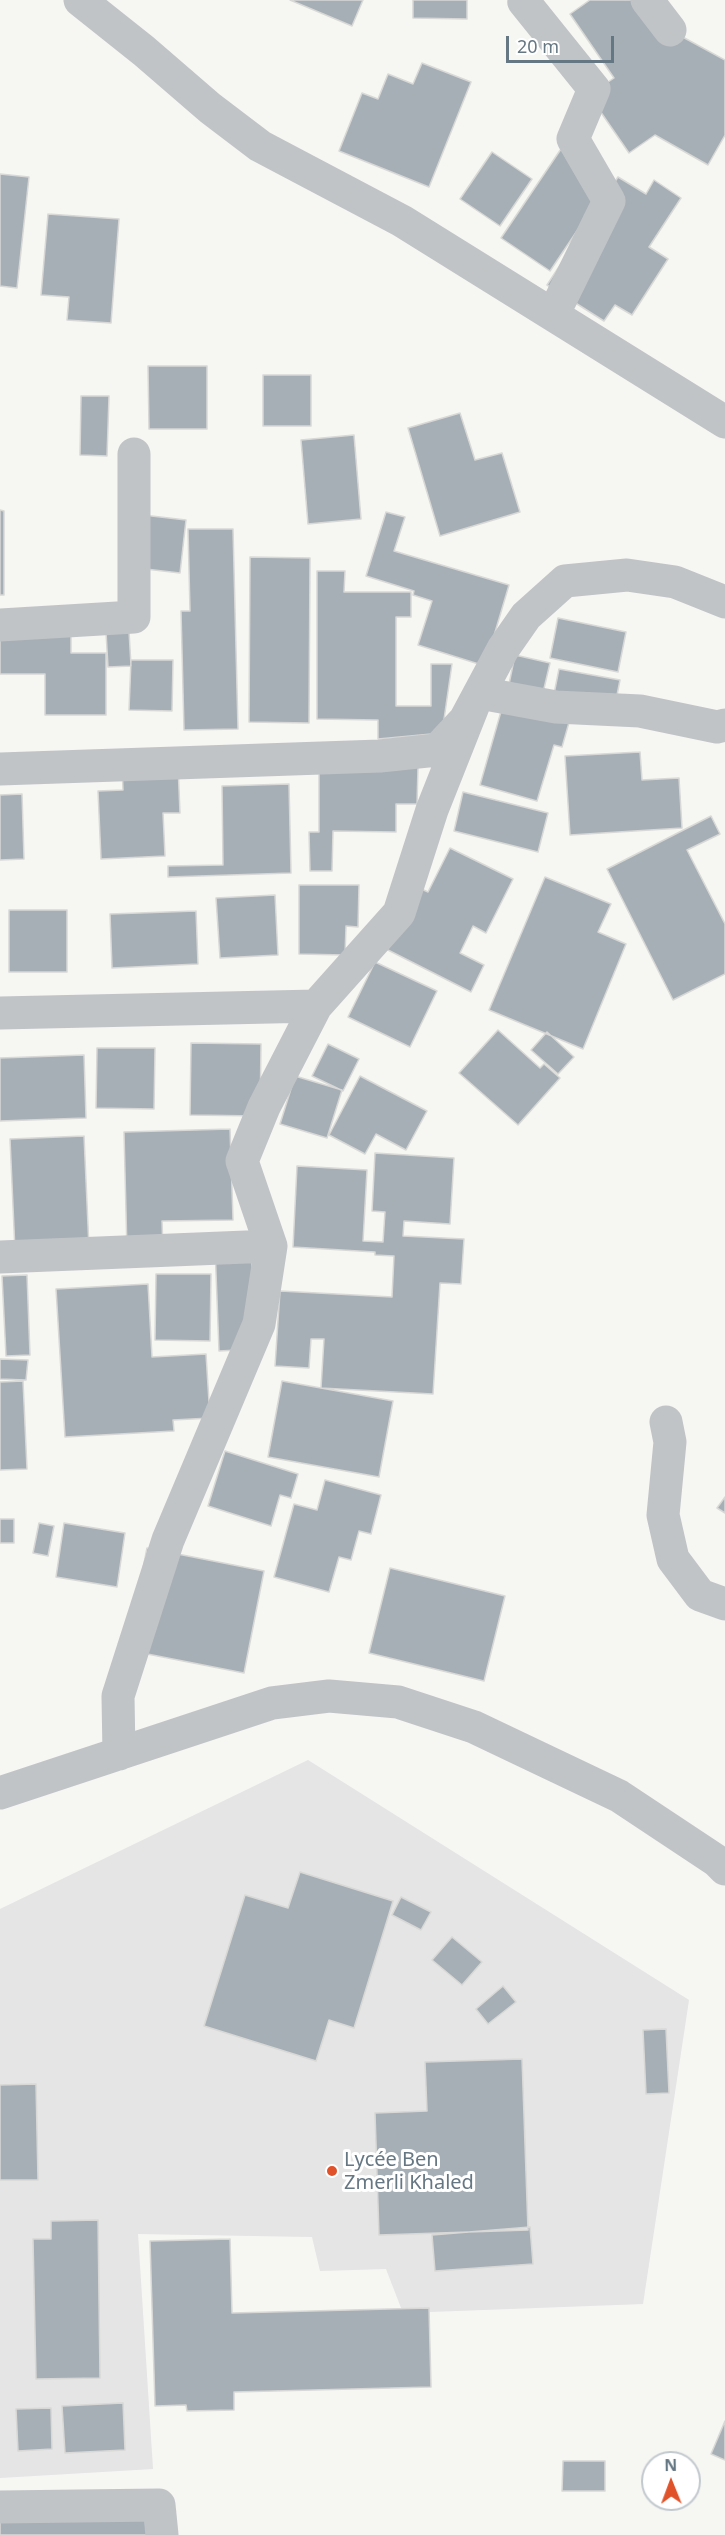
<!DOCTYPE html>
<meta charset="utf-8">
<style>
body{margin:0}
#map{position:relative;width:725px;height:2535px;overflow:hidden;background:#f6f6f3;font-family:"Noto Sans",sans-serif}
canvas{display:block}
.north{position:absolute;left:641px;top:2451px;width:60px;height:60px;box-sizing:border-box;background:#fff;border:2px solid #c2c9ce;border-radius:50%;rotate:359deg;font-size:16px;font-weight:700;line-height:24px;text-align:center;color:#667784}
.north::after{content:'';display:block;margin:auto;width:21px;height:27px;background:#e0522a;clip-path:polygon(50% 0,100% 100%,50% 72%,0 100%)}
.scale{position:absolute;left:506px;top:36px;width:108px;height:27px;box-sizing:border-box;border:3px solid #667784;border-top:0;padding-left:8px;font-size:18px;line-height:21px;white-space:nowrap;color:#667784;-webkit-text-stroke:4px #fff;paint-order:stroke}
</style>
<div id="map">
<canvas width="725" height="2535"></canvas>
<div class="north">N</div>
<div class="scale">20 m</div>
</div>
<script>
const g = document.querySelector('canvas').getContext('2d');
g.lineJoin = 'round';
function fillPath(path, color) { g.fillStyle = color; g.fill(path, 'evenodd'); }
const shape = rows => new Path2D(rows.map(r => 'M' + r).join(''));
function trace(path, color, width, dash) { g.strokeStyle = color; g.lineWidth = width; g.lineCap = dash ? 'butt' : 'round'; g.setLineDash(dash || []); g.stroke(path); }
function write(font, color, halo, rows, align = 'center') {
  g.font = font + ' "Noto Sans",sans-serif'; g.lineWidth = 6; g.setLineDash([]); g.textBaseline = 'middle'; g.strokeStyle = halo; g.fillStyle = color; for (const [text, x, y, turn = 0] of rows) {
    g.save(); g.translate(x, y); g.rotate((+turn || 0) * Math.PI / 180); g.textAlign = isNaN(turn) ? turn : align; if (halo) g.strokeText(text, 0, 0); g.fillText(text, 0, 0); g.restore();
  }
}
const built = shape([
 [308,1760,689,2000,643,2304,403,2313,386,2269,320,2271,312,2237,138,2234,153,2469,0,2478,0,1909]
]);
const building = shape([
 [290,0,363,0,352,26,290,0],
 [413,0,467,0,467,19,413,18,413,0],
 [590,0,655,0,679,35,725,60,725,135,708,165,655,135,629,153,589,95,614,78,570,14,590,0],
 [422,63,471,82,429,187,339,151,362,93,378,99,388,74,413,84,422,63],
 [563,146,612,179,550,271,501,238,563,146],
 [492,152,532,179,500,226,460,199,492,152],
 [0,174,29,177,17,288,0,286,0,174],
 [618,177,646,194,654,180,681,198,649,247,668,259,632,315,615,305,604,321,547,285,618,177],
 [48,214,119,219,111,323,67,320,69,297,41,295,48,214],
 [148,366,207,366,207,429,149,429,148,366],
 [263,375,311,375,311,426,263,426,263,375],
 [81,396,109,396,107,456,80,455,81,396],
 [460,413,475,460,502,453,520,512,440,536,408,428,460,413],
 [354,435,361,519,308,524,301,440,354,435],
 [0,510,4,511,4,595,0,595,0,510],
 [386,512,405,517,394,551,509,585,485,666,418,645,432,601,413,595,414,591,366,576,386,512],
 [143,515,186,520,180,573,137,568,143,515],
 [188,529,233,529,238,729,184,730,181,611,190,611,188,529],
 [250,557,310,558,309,723,249,722,250,557],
 [317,571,345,571,344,592,411,592,411,617,396,617,396,706,431,706,431,664,452,664,442,733,378,739,378,720,317,719,317,571],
 [558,618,626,632,618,672,550,658,558,618],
 [0,630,71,630,71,653,106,653,106,715,45,715,45,674,0,674,0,630],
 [129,631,131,666,108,667,106,632,129,631],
 [515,655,550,663,542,697,508,689,515,655],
 [131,660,173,660,172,711,129,710,131,660],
 [559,669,620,680,615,705,554,694,559,669],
 [504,701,570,719,562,747,554,745,537,801,480,785,504,701],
 [640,752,642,780,679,778,682,828,570,835,565,756,640,752],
 [178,765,180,813,163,813,165,856,101,859,98,791,123,790,122,767,178,765],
 [319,766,418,767,417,804,396,804,396,832,333,831,332,871,310,871,309,832,319,832,319,766],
 [289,784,291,873,168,877,168,866,223,865,222,786,289,784],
 [463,792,548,813,538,852,454,831,463,792],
 [22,794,24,859,0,860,0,795,22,794],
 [711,816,720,834,687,850,725,924,725,974,673,1000,607,869,711,816],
 [450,848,513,879,486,933,473,926,460,953,484,965,471,992,386,949,417,887,428,892,450,848],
 [545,877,611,904,598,932,626,944,583,1049,489,1010,545,877],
 [299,885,359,885,358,927,346,926,345,955,299,954,299,885],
 [275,895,278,955,220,958,216,898,275,895],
 [9,910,67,910,67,972,9,972,9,910],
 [196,911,198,964,112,968,110,914,196,911],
 [375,962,437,991,410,1047,348,1017,375,962],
 [498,1030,540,1068,544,1064,560,1078,518,1125,459,1073,498,1030],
 [547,1032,574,1057,558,1074,531,1050,547,1032],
 [191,1043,261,1044,260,1116,190,1115,191,1043],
 [328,1044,359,1059,343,1091,312,1076,328,1044],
 [97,1048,155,1048,154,1109,96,1108,97,1048],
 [84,1055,86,1118,0,1121,0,1058,84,1055],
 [295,1076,342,1090,327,1138,280,1124,295,1076],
 [360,1076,427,1111,406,1150,376,1134,365,1154,329,1135,360,1076],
 [230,1129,233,1220,162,1221,163,1251,127,1252,124,1132,230,1129],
 [84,1136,89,1248,15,1251,10,1139,84,1136],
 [375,1153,454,1158,450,1224,404,1221,403,1236,464,1239,461,1284,440,1283,433,1394,321,1388,324,1339,311,1339,309,1368,275,1366,280,1291,392,1297,394,1256,375,1255,375,1252,293,1247,297,1166,367,1170,363,1241,383,1242,385,1212,372,1211,375,1153],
 [251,1246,256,1349,219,1351,215,1247,251,1246],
 [156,1274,211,1274,210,1341,155,1340,156,1274],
 [27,1275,30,1355,6,1356,2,1276,27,1275],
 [148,1284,152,1357,206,1354,210,1418,173,1420,174,1431,65,1437,56,1289,148,1284],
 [0,1359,28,1360,26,1380,0,1379,0,1359],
 [23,1381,27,1469,0,1470,0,1382,23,1381],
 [282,1381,393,1401,379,1477,268,1457,282,1381],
 [225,1451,298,1474,291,1498,280,1495,271,1526,208,1506,225,1451],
 [325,1480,381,1495,371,1534,359,1531,351,1560,339,1557,329,1592,274,1577,294,1504,317,1510,325,1480],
 [725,1497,725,1513,717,1508,725,1497],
 [0,1519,14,1519,14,1543,0,1543,0,1519],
 [39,1523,54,1526,48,1556,33,1553,39,1523],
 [64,1523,125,1533,117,1587,56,1577,64,1523],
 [147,1548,264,1571,244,1673,127,1650,147,1548],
 [390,1568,505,1596,484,1681,369,1653,390,1568],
 [300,1872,393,1901,354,2028,329,2020,316,2061,204,2026,245,1895,288,1908,300,1872],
 [401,1897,431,1912,421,1930,392,1915,401,1897],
 [452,1937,482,1962,462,1985,432,1960,452,1937],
 [503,1986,516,2002,488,2024,476,2009,503,1986],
 [666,2029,669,2093,646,2094,643,2030,666,2029],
 [522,2059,528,2230,379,2235,375,2113,427,2111,425,2062,522,2059],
 [36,2084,38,2180,0,2180,0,2085,36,2084],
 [98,2220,100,2378,36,2379,33,2239,51,2239,51,2221,98,2220],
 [530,2227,533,2264,435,2271,432,2235,530,2227],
 [230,2239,232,2313,429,2308,431,2387,234,2392,234,2410,187,2411,186,2405,155,2406,150,2241,230,2239],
 [123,2403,125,2450,65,2453,62,2406,123,2403],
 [51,2408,52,2449,18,2451,16,2409,51,2408],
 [725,2421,725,2460,711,2454,725,2421],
 [563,2461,605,2461,605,2491,562,2491,563,2461],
 [157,2507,158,2535,0,2535,0,2517,157,2507]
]);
const minor = shape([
 [80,0,144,51,210,108,260,146,402,221,725,422],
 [525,0,524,2,594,89,573,139,609,201,553,315],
 [647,0,670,30],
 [0,625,134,617,134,454],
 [480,693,556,707,640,711,717,727,725,725],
 [0,769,380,756,437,750,465,720,503,649,526,616,565,581,627,575,675,582,725,602],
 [0,1013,316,1006],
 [0,1257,271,1246],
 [666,1422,670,1442,663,1515,673,1559,700,1595,725,1604],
 [119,1754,118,1696,168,1540,259,1324,271,1246,242,1161,264,1107,316,1006,399,913,432,810,474,704],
 [0,1793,272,1703,329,1696,398,1702,474,1727,619,1796,717,1861,725,1869],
 [0,2507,159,2505,162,2535]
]);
const markers = [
 [332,2171,6,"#e0522a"]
];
const poiNames = [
 ["Lycée Ben",344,2160],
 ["Zmerli Khaled",344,2183]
];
fillPath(built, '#e4e5e4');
fillPath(building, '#a6afb5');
trace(building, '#d8d8d6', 1.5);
trace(minor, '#c0c4c7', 33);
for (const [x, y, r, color] of markers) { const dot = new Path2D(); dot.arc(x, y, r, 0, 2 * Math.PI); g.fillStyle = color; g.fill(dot); trace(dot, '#fff', 2); }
write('20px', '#667784', '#fff', poiNames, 'left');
</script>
